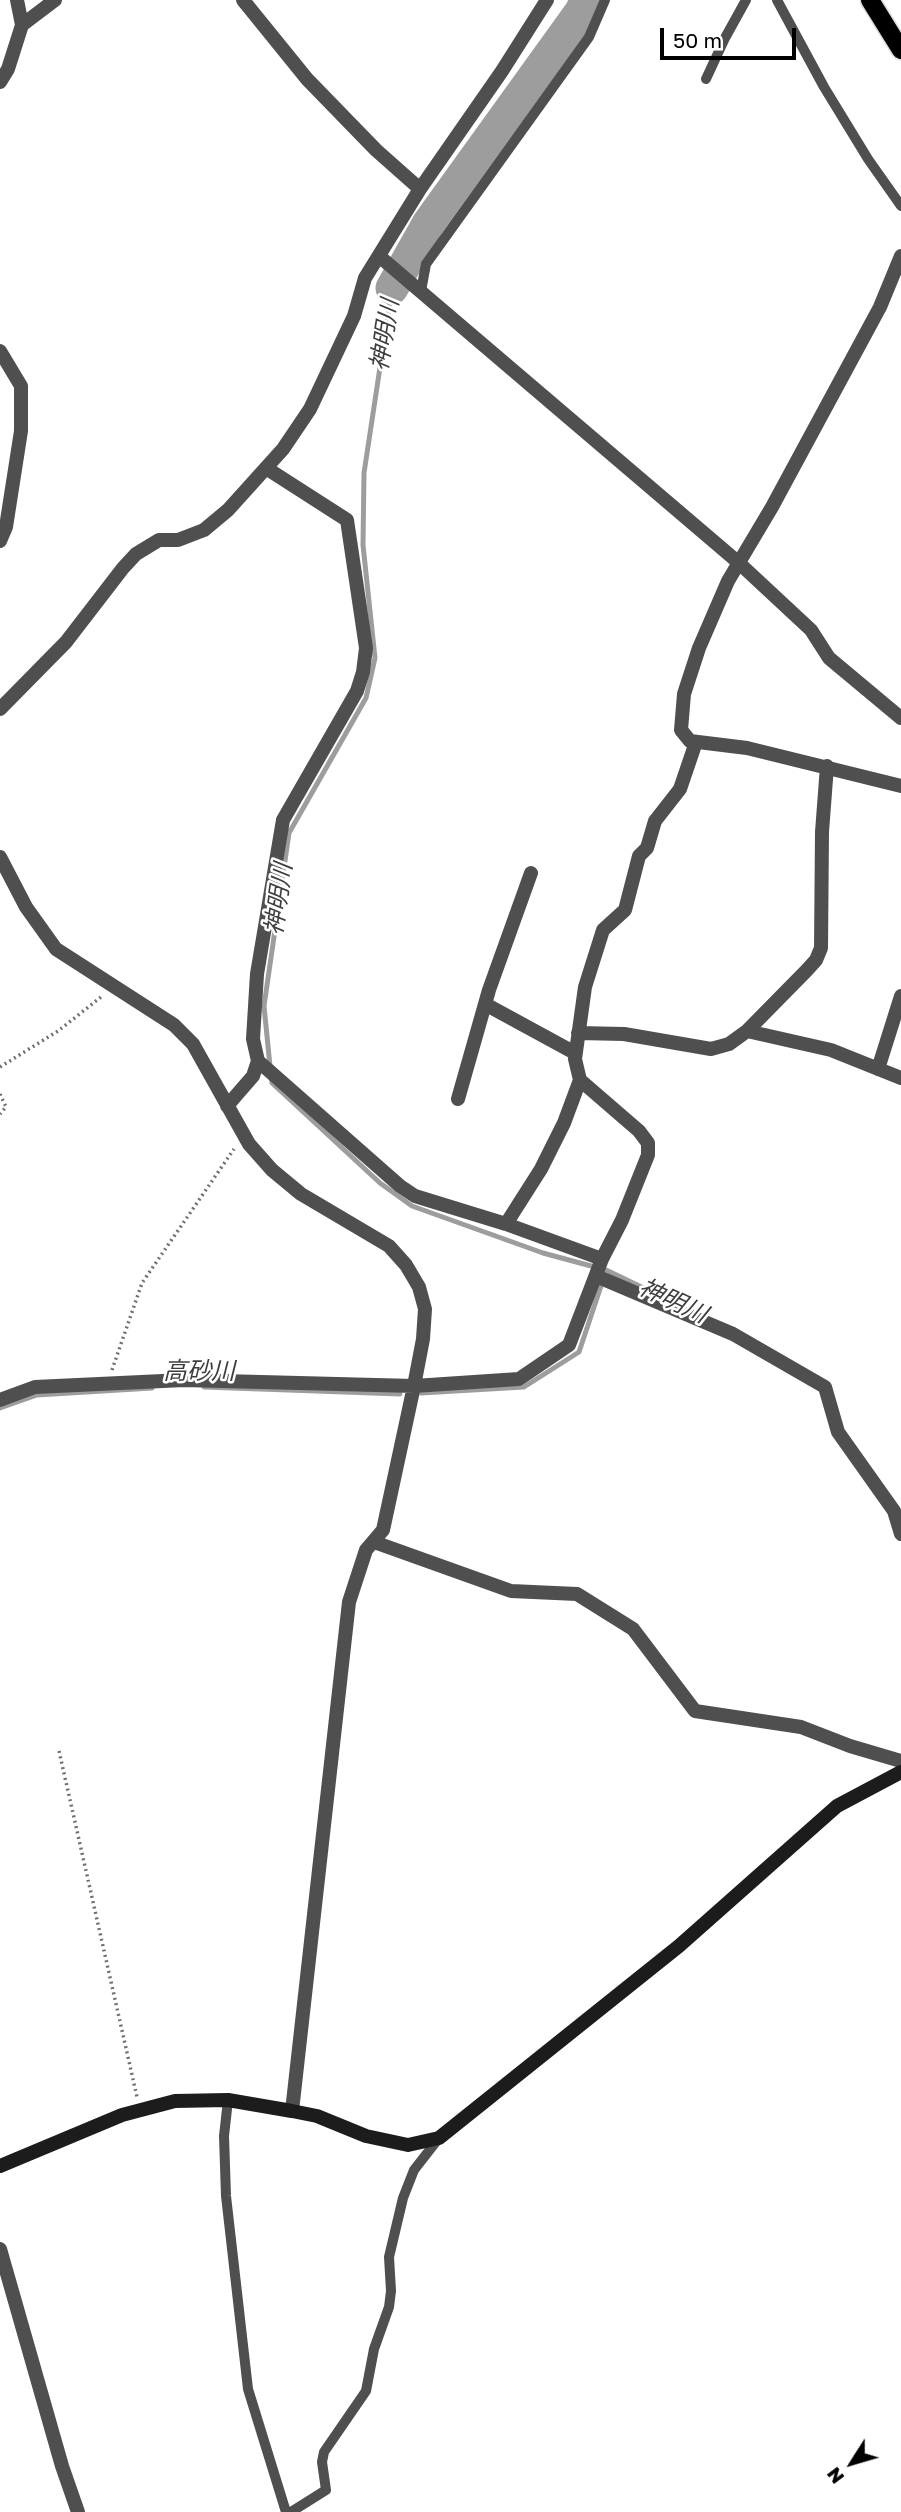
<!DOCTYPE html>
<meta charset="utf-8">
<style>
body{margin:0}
#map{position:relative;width:901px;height:2512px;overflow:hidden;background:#fff;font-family:"Golos Text",sans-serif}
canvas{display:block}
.north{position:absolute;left:817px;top:2428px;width:70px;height:70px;-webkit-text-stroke:5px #fff;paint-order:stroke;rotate:233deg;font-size:19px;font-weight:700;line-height:28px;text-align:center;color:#000}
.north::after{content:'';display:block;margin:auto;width:24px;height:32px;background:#000;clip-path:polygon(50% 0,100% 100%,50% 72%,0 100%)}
.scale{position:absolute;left:660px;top:28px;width:136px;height:32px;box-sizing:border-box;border:4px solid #000;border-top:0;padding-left:9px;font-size:21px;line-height:24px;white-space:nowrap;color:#000;-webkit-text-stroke:5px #fff;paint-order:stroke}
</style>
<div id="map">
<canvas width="901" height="2512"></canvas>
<div class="north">N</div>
<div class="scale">50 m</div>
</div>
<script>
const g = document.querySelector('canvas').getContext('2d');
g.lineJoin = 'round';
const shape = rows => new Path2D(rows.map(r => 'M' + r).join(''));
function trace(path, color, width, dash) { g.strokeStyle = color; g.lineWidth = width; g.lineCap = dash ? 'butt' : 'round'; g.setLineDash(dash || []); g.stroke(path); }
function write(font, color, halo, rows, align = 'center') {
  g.font = font + ' "Golos Text","Noto Sans JP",sans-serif'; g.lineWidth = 5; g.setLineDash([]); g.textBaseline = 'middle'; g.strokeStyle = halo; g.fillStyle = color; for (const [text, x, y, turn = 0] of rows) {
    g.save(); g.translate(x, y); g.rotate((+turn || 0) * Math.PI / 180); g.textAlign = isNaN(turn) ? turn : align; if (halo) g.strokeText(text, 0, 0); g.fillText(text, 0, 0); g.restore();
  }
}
const stream = shape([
 [270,1066,264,1006,289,833,366,698,375,658,363,545,364,473,392,288],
 [271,1076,272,1083,380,1183,412,1206,543,1253,606,1270,654,1293],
 [204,1387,400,1394],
 [421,1393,524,1387,579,1352,601,1286],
 [0,1408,37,1395,152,1388]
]);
const river = shape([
 [392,288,428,224,580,13,587,0]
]);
const path = shape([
 [0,1067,58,1031,101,997],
 [0,1094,6,1107,0,1114],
 [112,1370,142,1283,234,1149],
 [59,1751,137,2097]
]);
const lane = shape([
 [777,0,824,87,868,159,901,206],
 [706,79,725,38,746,0],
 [421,291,426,264,589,37,605,0],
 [228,2100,224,2136,226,2196,248,2389,286,2512],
 [291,2512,326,2490,322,2462,324,2452,366,2391,374,2349,389,2307,391,2291,389,2257,403,2198,414,2170,439,2138]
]);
const street = shape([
 [17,0,22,25],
 [243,0,307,79,376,150,420,189],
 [0,82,8,69,22,25,55,0],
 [379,256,739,563,811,630,829,658,901,718],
 [901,256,880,307,772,507,728,581,699,648,684,694,681,730,690,741,747,748,901,786],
 [0,351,21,386,21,431,6,527,0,541],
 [266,468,347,520,366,648,363,672,357,691,283,820,257,974,253,1039,258,1061,400,1186,415,1196,506,1224,602,1259],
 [0,709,66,642,123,568,136,554,159,540,178,540,204,530,228,510,283,449,310,409,354,316,365,278,420,189,502,71,547,0],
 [0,857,26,907,56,949,174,1025,193,1044,249,1144,272,1170,301,1194,389,1246,406,1265,419,1287,425,1309,423,1339,414,1386,383,1530,366,1550,349,1602,292,2111],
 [485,1004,575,1053],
 [747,1031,831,1050,901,1078],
 [578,1033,624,1034,711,1049,729,1044,747,1031,807,970,816,960,821,948,822,832,827,766],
 [878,1069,901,996],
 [458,1099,489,990,531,873],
 [227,1106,253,1076,258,1061],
 [506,1224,541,1169,564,1123,580,1080],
 [596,1276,733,1334,825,1387,838,1432,894,1511,901,1534],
 [0,1400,35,1387,184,1380,414,1386,519,1379,569,1345,602,1259,622,1220,648,1155,648,1143,639,1131,580,1080,575,1059,585,987,603,930,625,910,639,856,647,848,655,821,680,789,696,742],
 [374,1542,511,1591,577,1594,633,1629,695,1711,801,1727,850,1746,901,1761],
 [0,2249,62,2466,78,2512]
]);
const secondary = shape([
 [0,2166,122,2115,175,2101,228,2100,292,2111,317,2116,366,2136,408,2145,439,2138,679,1946,837,1806,901,1772]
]);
const primary = shape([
 [870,0,901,50]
]);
const waterNames = [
 ["神明川",385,335,-81],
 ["神明川",279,899,-82],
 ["神明川",673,1301,25],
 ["高砂川",199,1371]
];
trace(stream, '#9d9d9d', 5);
trace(river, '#9d9d9d', 33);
trace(primary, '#dbdbdb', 21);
trace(path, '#717171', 3.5, [2, 3.5]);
trace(lane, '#4f4f4f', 10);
trace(street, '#4f4f4f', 14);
trace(secondary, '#1c1c1c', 14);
trace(primary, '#000', 18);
write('italic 24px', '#3e3e3e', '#fff', waterNames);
</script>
